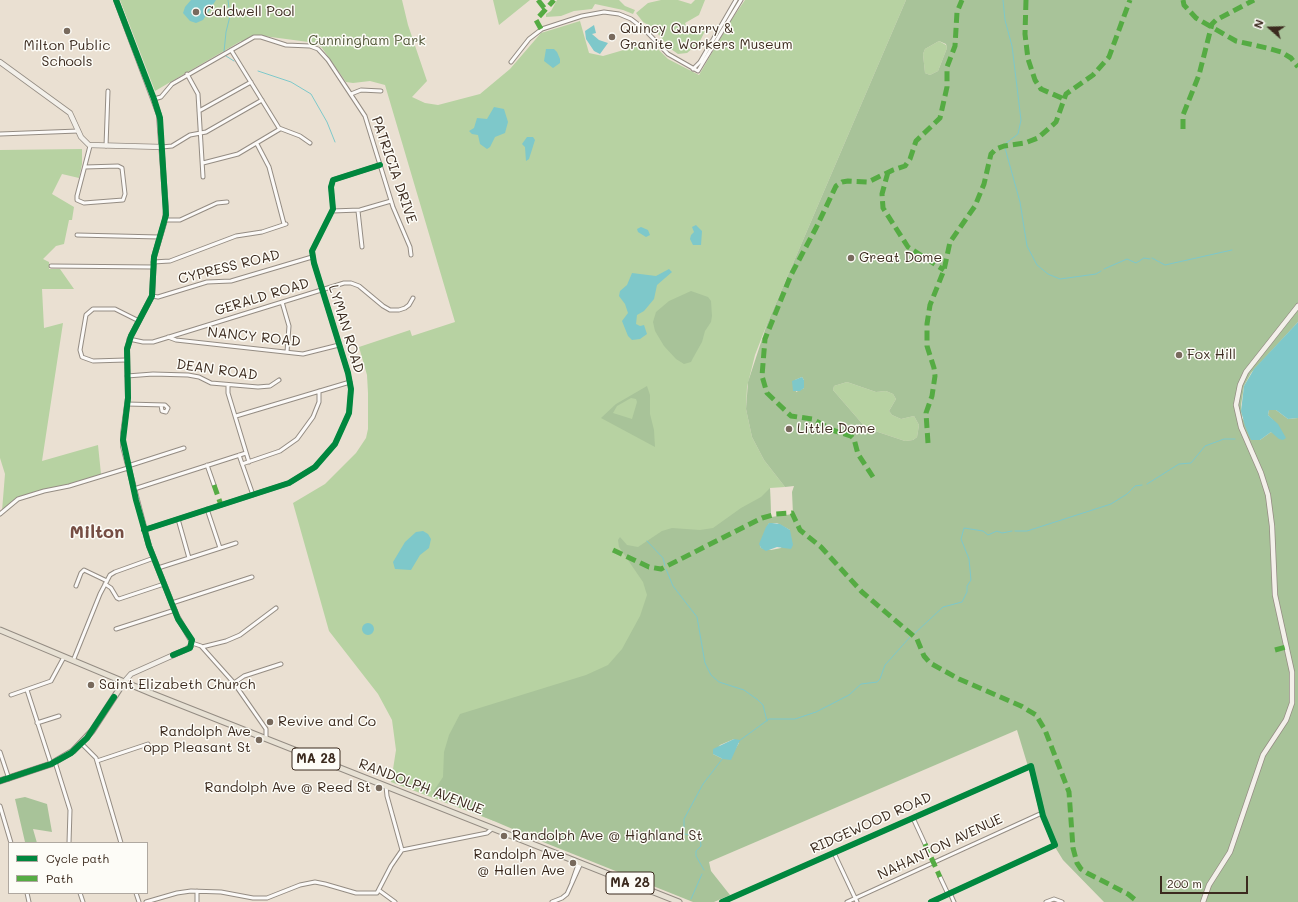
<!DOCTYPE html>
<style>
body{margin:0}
#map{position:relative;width:1298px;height:902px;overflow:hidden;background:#eae0d2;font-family:Mali,sans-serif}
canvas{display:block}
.legend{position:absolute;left:8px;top:842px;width:140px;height:52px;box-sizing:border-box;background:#fdfcf7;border:1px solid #afa8a0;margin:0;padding:5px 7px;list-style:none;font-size:12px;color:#3b2a1e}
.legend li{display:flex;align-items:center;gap:8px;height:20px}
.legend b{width:20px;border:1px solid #afa8a0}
.north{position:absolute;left:1250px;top:8px;width:40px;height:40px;-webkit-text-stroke:3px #fdfcf7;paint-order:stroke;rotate:290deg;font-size:11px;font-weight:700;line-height:16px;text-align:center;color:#3b2a1e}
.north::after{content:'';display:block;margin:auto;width:14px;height:18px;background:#3b2a1e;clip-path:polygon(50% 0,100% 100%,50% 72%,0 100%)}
.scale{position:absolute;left:1160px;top:876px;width:88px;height:18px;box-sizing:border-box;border:2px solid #3b2a1e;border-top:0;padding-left:5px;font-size:12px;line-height:14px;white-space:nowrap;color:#3b2a1e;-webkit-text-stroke:3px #fdfcf7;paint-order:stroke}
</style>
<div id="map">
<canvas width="1298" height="902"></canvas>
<ul class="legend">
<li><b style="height:5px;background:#00873e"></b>Cycle path</li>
<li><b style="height:5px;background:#55ab43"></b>Path</li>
</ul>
<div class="north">N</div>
<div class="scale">200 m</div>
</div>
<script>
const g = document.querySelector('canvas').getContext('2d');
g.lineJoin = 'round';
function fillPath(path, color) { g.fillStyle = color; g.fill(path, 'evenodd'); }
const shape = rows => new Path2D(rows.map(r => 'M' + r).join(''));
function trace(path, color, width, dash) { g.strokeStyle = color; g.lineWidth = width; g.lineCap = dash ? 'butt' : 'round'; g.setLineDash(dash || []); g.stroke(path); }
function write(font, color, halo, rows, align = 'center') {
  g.font = font + ' Mali,sans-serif'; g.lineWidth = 3; g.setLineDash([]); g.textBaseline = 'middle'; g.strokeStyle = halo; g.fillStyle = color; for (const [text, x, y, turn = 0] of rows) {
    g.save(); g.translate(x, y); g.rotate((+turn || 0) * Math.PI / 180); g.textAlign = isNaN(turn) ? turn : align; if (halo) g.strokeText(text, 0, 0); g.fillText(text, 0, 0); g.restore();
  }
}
const green = shape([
 [120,0,402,0,408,25,427,81,412,97,425,103,438,105,480,94,510,69,541,33,580,21,589,53,603,56,651,42,668,59,699,75,730,22,745,0,906,0,767,324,755,355,747,387,746,409,752,437,764,460,785,487,770,488,771,517,494,821,391,782,396,750,392,720,378,694,329,631,293,503,325,484,356,453,366,438,368,429,368,393,367,375,359,347,410,330,412,336,455,322,385,85,370,81,353,83,346,82,322,48,316,43,256,35,242,42,241,41,155,91],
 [493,0,530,0,499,25],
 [557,0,619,0,625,6,635,10,633,14,623,10,595,4,592,9,574,11,561,16,546,17,546,14,551,11],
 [661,0,678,0,691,4,695,0,705,0,699,15,685,23,687,28,696,27,705,31,699,43,687,53,678,54,671,49,652,27,643,22,636,13,648,3],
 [939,41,946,45,947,48,938,71,930,75,925,73,923,54,925,49],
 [82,149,82,164,79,178,62,174,52,194,74,207,72,220,69,220,64,244,56,246,43,259,49,262,49,269,60,269,74,289,42,289,44,328,63,323,42,461,98,445,101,474,72,484,17,497,2,511,5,474,0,458,0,150],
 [847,382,876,392,886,391,893,394,896,399,889,411,892,415,901,419,914,416,919,425,917,437,913,440,905,441,866,428,833,390,834,386]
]);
const forest = shape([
 [906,0,1298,0,1298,322,1251,373,1244,386,1241,405,1242,418,1260,440,1271,432,1274,433,1273,420,1268,415,1269,410,1276,410,1288,419,1298,418,1298,902,1104,902,1063,860,1050,839,1017,730,709,862,711,871,730,895,714,902,693,902,543,842,433,795,433,792,443,777,444,752,449,735,460,714,586,675,608,665,622,649,640,616,647,595,643,582,619,547,618,540,620,537,627,545,638,547,662,531,672,528,700,530,713,528,741,508,761,497,770,488,771,517,793,514,792,492,794,486,785,487,764,460,752,437,746,409,748,382,767,324],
 [939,41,946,44,947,48,938,71,930,75,925,73,923,54,925,49],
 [802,377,804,380,804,388,796,392,795,380],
 [847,382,876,392,886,391,893,394,896,399,889,411,892,415,901,419,914,416,919,425,917,437,913,440,905,441,866,428,833,390,834,386],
 [769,523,777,523,790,530,781,548,771,550,761,548,760,546],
 [734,739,739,743,734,751,723,759,713,754,720,745],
 [691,291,708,297,711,301,712,316,711,322,705,331,702,342,693,358,691,362,684,364,676,359,664,346,655,331,653,322,656,312,669,301],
 [647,386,650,395,650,414,654,430,655,447,601,418,616,404],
 [631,398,636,399,637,402,632,419,613,413,617,406],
 [25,797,47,804,52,832,33,829,37,843,26,843,25,842,15,799]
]);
const water = shape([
 [191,0,216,0,203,20,196,23,190,21,183,13,185,7],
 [594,25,596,33,592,34,599,40,608,43,600,54,594,51,586,39,585,31],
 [546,49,554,49,557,52,560,59,560,63,553,68,544,61],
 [494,107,504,109,508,122,505,133,495,137,490,147,487,149,480,144,478,135,472,134,469,131,474,128,477,118,487,119],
 [527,137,533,137,535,140,529,159,526,161,525,147,522,144],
 [696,225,702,231,701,245,693,245,690,239,691,235,694,232,692,227],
 [641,227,648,230,650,235,646,237,638,232,637,229],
 [669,269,672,272,657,285,654,299,644,311,637,315,636,324,640,326,644,325,647,334,640,339,632,340,628,336,622,321,628,313,625,304,619,296,620,291,627,285,632,273,656,276],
 [1298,322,1298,418,1288,419,1276,410,1269,410,1268,415,1278,424,1286,438,1283,440,1279,439,1271,432,1260,440,1251,440,1245,426,1241,411,1244,386,1254,369],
 [802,377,804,380,804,388,800,391,793,391,792,381],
 [772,523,780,524,790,530,793,545,791,549,777,547,766,551,761,548,759,544,766,527,769,523],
 [423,531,428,534,431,539,429,548,420,555,411,570,395,569,393,562,405,542,416,532],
 '362 629a6 6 0 1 1 12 0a6 6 0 1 1-12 0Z',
 [734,739,740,740,731,760,723,759,713,754,713,749]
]);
const stream = shape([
 [1003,0,1005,20,1012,46,1021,120,1018,134,1005,144,1005,148,1020,202,1027,246,1037,265,1048,274,1060,279,1096,274,1101,271],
 [224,52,226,32,230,16,228,0],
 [226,56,234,61],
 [258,71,291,82,311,94,327,122,335,142],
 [1152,258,1165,265,1232,250],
 [1104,269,1127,259,1136,263,1144,258,1150,259],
 [1147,484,1179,464,1191,463,1205,446,1224,439,1235,439],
 [1015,531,1027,531,1111,504,1127,494,1135,486,1142,485],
 [647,541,663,558,665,566],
 [666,569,673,586,697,617,705,663,711,675,719,682,744,690,758,700,763,705,767,721],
 [914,634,943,607,962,602,967,592,967,586,971,580,969,559,961,539,964,528,983,531,988,535,997,531,1002,533,1012,531],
 [739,741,769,719,795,719,816,712,849,695,861,684,877,682,880,679,885,665,910,637],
 [704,870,696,856,696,851,701,846,700,836,684,834,684,819,703,784,723,758],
 [691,899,702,874]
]);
const street = shape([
 [231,50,279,128,300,136,310,143],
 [511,62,529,39,542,29,582,16,604,12,619,14,631,19,644,29,668,54,698,71,741,0],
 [693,69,700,62,736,0],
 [187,74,198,94,203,177],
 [351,94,361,90,381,91],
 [154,99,161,97,172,84,254,37,261,37,286,45,310,46,318,49,328,60,365,116,393,207,410,247,411,255],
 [199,111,251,82],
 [0,134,78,131],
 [257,144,269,167,284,224],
 [106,146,108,91],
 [162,147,172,146,190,135,206,132,262,100],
 [203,163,238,154,280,129],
 [85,167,118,166,122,168,125,194,123,200,84,203,77,200,77,196,90,146],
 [332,211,360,210,391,201],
 [358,211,362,247],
 [165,220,180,220,217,203,227,202],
 [77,235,159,237],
 [153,262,170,261,236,236,262,232,286,224],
 [51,266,153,267],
 [152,296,158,297,207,282,231,281,312,257],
 [282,302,289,326,287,352],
 [168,337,176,340,303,354,339,345],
 [129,339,143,342,153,342,344,283,351,283,359,286,383,306,390,310,399,310,405,308,409,305,413,298],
 [126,360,93,361,82,357,80,350,86,315,93,309,115,309,139,321],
 [127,376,153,374,188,375,199,377,211,383,258,387,270,386,279,380],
 [228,385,228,393,249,462],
 [127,404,165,405,168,408,166,412,162,411,161,405],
 [236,416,350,382],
 [239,455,253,495],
 [242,464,280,451,297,439,313,417,319,402,319,391],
 [207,465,214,485],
 [128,466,184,448],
 [134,489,246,453],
 [207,509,220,548],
 [0,514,18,499,44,491,69,486,128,468],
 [178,519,189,558],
 [144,530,289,483,315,467,335,444,349,413,351,389,348,373,314,263,312,251,333,209,331,187,333,180,380,165],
 [158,568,236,543],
 [105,584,111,588,117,598,119,599,164,584],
 [76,586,81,573,84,570,107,581],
 [172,603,252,577],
 [116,629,175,610],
 [192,643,201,646,234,683,266,729,266,739],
 [202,647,226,641,240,635,276,608],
 [73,661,100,594,110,575,115,572,154,558],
 [234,683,244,676,281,664],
 [27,690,51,764],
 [11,695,51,681,64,657],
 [37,723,59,716],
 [82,744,96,758,121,843],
 [0,752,9,779],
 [97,761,148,744],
 [55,762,70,810,69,843],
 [386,786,387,796,402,850],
 [0,806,11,843],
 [913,818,925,844],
 [402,850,487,833,493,828],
 [834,853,857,902],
 [940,877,948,894],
 [572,882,579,862],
 [197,891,197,902],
 [380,891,395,902],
 [27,893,29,902],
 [80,893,83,902],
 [136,893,139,902],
 [950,893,954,902],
 [146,902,177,893,191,891,221,892,253,898,267,898,300,885,315,882,325,884,356,893,377,893,391,866,402,850],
 [552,902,562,898,567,894,581,863],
 [722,902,1031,766,1043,816,1055,845,931,902],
 [847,902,1042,813],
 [1046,902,1054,899,1062,902]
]);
const secondary = shape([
 [116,0,159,115,166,210,165,220,154,257,152,296,131,336,127,349,128,398,123,434,123,446,149,546,177,616,192,642,191,646,187,649,131,674,124,682],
 [0,62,70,113,81,137,89,145,162,147],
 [1203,902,1209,885,1230,852,1263,755,1286,720,1292,703,1292,672,1275,595,1272,526,1268,495,1261,473,1241,427,1236,405,1240,385,1246,372,1298,306]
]);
const primary = shape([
 [0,630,153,694,679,902],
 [0,781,51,764,73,751,92,731,124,682]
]);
const quiet = shape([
 [538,0,545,9],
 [1026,0,1025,34,1028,59,1035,80,1041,89,1064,99],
 [1183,0,1184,5,1196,18,1236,41,1267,48,1281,52,1291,58,1298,67],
 [541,29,536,20,554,0],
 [1183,129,1183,115,1199,75,1212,24,1216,20,1254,0],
 [888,172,882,194,883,208,908,247,944,270],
 [928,443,926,413,932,396,935,376,934,368,927,346,927,324,930,305,944,270,950,242,975,206,984,184,991,154,996,149,1004,146,1025,143,1038,138,1056,122,1066,94,1093,75,1109,57,1130,0],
 [873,477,858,454,854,439,851,436,835,431,812,419,791,416,767,393,762,376,765,339,791,275,816,228,836,186,842,182,848,181,868,182,893,170,905,166,910,159,916,141,940,118,947,87,947,67,955,46,957,12,962,0],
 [214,485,221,505],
 [613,550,649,567,661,569,762,518,776,514,792,513,800,530,821,547,862,592,917,639,924,656,930,663,959,679,1021,706,1036,715,1045,730,1069,792,1073,848,1077,863,1081,869,1087,873,1128,894,1138,902],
 [1275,650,1286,647],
 [925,844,940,877]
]);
const cycleway = shape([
 [116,0,154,99,160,118,166,215,154,257,152,296,131,336,127,349,128,398,123,440,136,500,149,546,178,619,192,640,190,648,173,655],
 [144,530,289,483,315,467,335,444,349,413,351,389,348,373,314,263,312,251,333,209,331,187,333,180,380,165],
 [0,781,51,764,71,753,87,738,114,697],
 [722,902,1031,766,1043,816,1055,845,931,902]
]);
const markers = [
 [196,12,4,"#786a5d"],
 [67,31,4,"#786a5d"],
 [612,37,4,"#786a5d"],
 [851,258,4,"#786a5d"],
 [1179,355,4,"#786a5d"],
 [789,429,4,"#786a5d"],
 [91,685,4,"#786a5d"],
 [270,722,4,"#786a5d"],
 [259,740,4,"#786a5d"],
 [379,788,4,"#786a5d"],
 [504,836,4,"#786a5d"],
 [573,863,4,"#786a5d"]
];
const shields = [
 [316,759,48],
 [630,883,48]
];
const shieldNames = [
 ["MA 28",316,759],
 ["MA 28",630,883]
];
const poiNames = [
 ["Caldwell Pool",204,12],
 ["Quincy Quarry &",620,29],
 ["Granite Workers Museum",620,45],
 ["Milton Public",67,46,"center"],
 ["Schools",67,62,"center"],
 ["Great Dome",859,258],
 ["Fox Hill",1187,355],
 ["Little Dome",797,429],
 ["Saint Elizabeth Church",99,685],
 ["Revive and Co",278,722],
 ["Randolph Ave",251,732,"right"],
 ["opp Pleasant St",251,748,"right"],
 ["Randolph Ave @ Reed St",371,788,"right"],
 ["Randolph Ave @ Highland St",512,836],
 ["Randolph Ave",565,855,"right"],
 ["@ Hallen Ave",565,871,"right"]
];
const parkNames = [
 ["Cunningham Park",367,41]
];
const streetNames = [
 ["PATRICIA DRIVE",394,170,71],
 ["CYPRESS ROAD",229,267,-14],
 ["GERALD ROAD",262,297,-17],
 ["LYMAN ROAD",346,329,73],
 ["NANCY ROAD",254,337,6],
 ["DEAN ROAD",217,370,8],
 ["RANDOLPH AVENUE",421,787,21],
 ["RIDGEWOOD ROAD",871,823,-24],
 ["NAHANTON AVENUE",940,847,-25]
];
const districtNames = [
 ["Milton",97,532]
];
fillPath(green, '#b7d2a2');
fillPath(forest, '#a8c399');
fillPath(water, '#7ec8ca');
trace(stream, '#7ec8ca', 1);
trace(street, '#948c83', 5);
trace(secondary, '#948c83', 6);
trace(primary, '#948c83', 7);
trace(street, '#fcfaf8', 3);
trace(secondary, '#f3f0ea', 4.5);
trace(primary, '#e7e1d4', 5);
trace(quiet, '#55ab43', 5, [10, 5]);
trace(cycleway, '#00873e', 6);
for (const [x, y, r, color] of markers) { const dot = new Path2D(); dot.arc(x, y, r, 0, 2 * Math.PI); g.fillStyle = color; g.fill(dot); trace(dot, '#fdfcf7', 1.5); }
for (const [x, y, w] of shields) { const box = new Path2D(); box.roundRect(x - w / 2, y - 11, w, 22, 3); g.fillStyle = '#fdfcf7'; g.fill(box); trace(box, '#3b2a1e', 1); }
write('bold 13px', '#3b2a1e', null, shieldNames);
write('14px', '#3b2a1e', '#fdfcf7', poiNames, 'left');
write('14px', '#54593a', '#fdfcf7', parkNames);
write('14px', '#3b2a1e', '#fdfcf7', streetNames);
write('bold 18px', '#764e44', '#fdfcf7', districtNames);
</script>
